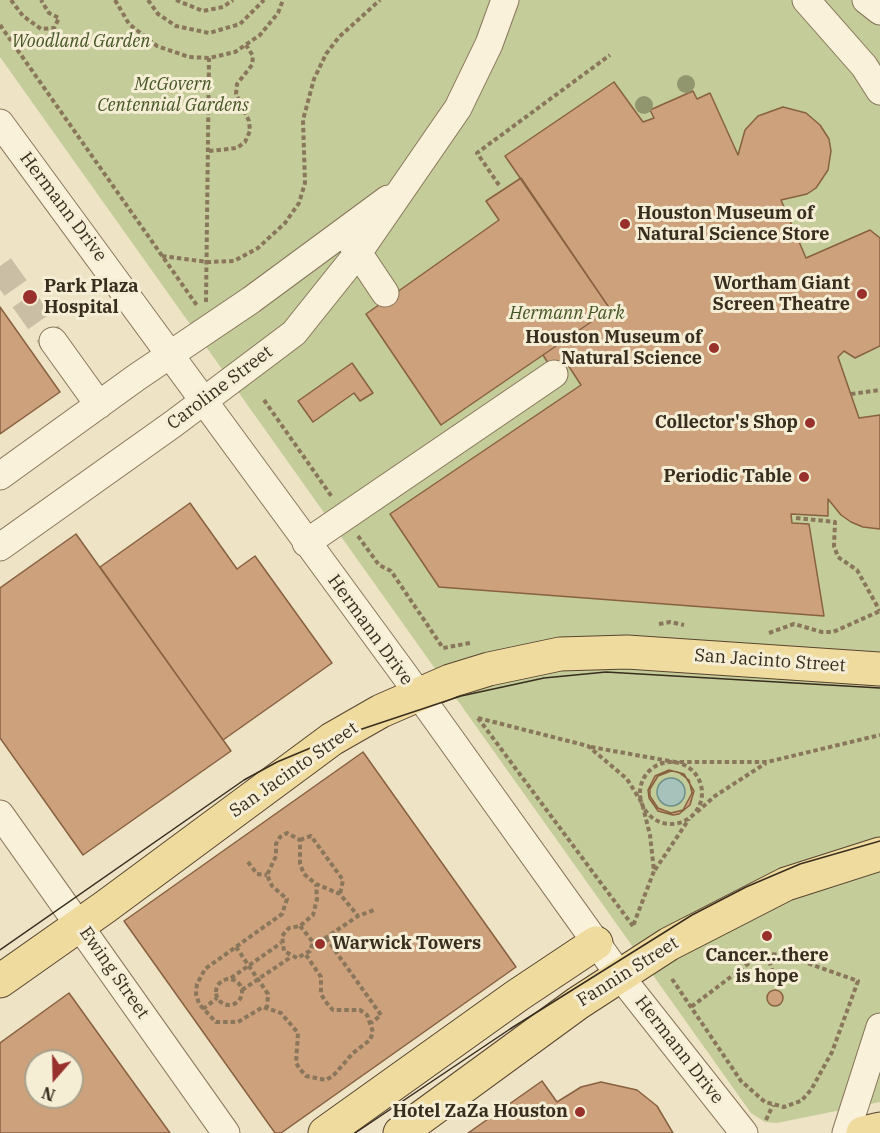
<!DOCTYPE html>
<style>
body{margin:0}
#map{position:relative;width:880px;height:1133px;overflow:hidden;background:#eee4c5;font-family:"IBM Plex Serif",serif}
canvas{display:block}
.north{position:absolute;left:24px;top:1049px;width:60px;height:60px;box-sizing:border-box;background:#f5eed5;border:2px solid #aaa18c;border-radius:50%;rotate:200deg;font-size:16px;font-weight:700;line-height:24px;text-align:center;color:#392d1f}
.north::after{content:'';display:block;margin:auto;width:21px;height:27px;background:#98302c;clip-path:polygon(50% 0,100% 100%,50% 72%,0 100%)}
</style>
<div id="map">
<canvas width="880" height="1133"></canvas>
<div class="north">N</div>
</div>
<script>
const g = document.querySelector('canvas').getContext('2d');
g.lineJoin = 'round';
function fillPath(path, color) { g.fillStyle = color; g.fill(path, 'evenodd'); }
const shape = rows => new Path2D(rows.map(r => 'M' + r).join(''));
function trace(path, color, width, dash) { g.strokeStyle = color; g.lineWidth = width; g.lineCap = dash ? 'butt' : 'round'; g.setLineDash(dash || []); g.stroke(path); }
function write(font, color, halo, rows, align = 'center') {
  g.font = font + ' "IBM Plex Serif",serif'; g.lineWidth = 6; g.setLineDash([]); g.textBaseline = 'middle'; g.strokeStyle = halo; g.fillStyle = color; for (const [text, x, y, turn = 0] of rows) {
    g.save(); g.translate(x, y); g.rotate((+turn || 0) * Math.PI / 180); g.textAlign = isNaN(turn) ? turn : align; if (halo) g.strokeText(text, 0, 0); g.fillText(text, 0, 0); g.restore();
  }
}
const green = shape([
 [0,0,880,0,880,1102,777,1123,765,1122,751,1113,0,57]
]);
const water = shape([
 '657 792a14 14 0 1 1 28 0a14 14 0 1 1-28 0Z'
]);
const building = shape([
 [614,82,643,122,654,118,650,110,693,91,697,99,710,93,738,155,745,130,758,116,783,107,806,113,820,125,829,139,831,151,828,170,816,188,807,194,781,200,806,258,870,230,880,238,880,346,855,358,844,351,838,357,859,418,880,415,880,529,863,527,851,522,841,515,828,499,828,516,791,514,792,523,809,524,824,616,439,587,390,514,581,385,566,362,553,371,543,355,610,309,505,156,614,82],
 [521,178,610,309,441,425,366,314,499,220,486,201,521,178],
 [0,307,60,392,0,434,0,307],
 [352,363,373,393,360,401,354,393,313,422,298,401,352,363],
 [190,503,237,569,255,556,332,663,223,740,100,567,190,503],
 [76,534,231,751,83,855,0,738,0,588,76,534],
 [363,752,516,967,281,1133,275,1133,124,921,363,752],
 [669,770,684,774,694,791,690,805,679,814,673,815,658,811,649,798,648,790,655,776,669,770],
 [671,771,678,772,689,780,692,793,683,810,671,813,658,808,650,796,650,789,658,776,671,771],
 '767 998a8 8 0 1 1 16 0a8 8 0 1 1-16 0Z',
 [69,993,128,1075,170,1133,0,1133,0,1043,69,993],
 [36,1061,72,1061,72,1097,36,1097,36,1061],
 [542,1081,557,1102,581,1087,601,1082,637,1090,657,1106,673,1133,468,1133,542,1081]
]);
const minorTunnel = shape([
 [0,266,53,341]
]);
const path = shape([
 [11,0,23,16,41,29,54,28,59,18,49,13,41,0],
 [115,0,129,24,157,46,189,57,209,58,235,52,260,35,278,13,283,0],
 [148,0,158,14,176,26,209,33,240,24,264,0],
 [176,0,203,11,223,7,233,0],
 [0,25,198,307],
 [209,151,237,148,245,142,250,131,249,121,236,94,237,84,252,65,253,56,246,45],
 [499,185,477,153,610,55],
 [162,256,208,262,234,261,258,248,285,223,299,203,305,183,303,120,314,79,326,54,339,37,380,0],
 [206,302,209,58],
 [851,394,880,390],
 [264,400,332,497],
 [796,518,835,522,834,546,838,557,857,570,880,611],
 [358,536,379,565,391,571,443,648,470,643],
 [659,624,670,622,684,625],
 [769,633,794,624,822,632,833,632,880,611],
 [478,718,588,746,627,779,642,803,650,835,654,871,633,926],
 [478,718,633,926],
 [591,747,675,762,767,762,880,735],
 '640 793a31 31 0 1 1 62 0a31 31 0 1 1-62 0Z',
 [697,812,715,796,766,763],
 [300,840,311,836,343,880,340,894],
 [248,862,257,874,267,875],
 [655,870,689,819],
 [300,926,313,942,310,951,297,958,284,951,282,936,289,928,300,926,313,915,317,899,316,884],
 [326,938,381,1015,371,1023],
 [236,947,268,994,267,1008],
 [312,947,358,916,374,910],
 [767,954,774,976],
 [306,955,321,977,321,994,325,1001,333,1010,360,1010,367,1015,373,1032,370,1040,353,1053,333,1076,326,1080,306,1076,300,1069,296,1063,298,1033,281,1013,263,1007,238,1022,216,1022,199,1004,196,994,197,984,205,969,282,914,287,899,272,886,267,875,276,856,276,844,280,837,287,833,300,840,300,864,304,874,316,884,340,894,358,916],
 [231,978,281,943],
 '216 992a13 13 0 1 1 26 0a13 13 0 1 1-26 0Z',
 [672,979,741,1081,765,1102,784,1107,801,1101,811,1090,832,1052,858,981,784,955,767,954,753,960,691,1007],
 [242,990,291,957],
 [203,1009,217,998],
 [766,1120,773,1105]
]);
const minor = shape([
 [806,0,864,66,880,91],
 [866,0,880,11],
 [0,123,404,674,620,976,744,1133],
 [349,239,385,293],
 [53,341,99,405],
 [0,476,137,377,251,300,388,199],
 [306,543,554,374],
 [0,547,173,424,294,333,358,253,458,108,489,44,505,0],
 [0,814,226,1133],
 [846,1133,880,1027]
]);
const major = shape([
 [0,981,105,907,332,739,381,711,450,681,489,669,560,654,627,652,880,669],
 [325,1133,518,995,596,943],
 [400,1133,578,1003,669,944,786,884,880,854],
 [863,1133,880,1129]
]);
const tram = shape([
 [0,950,244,780,277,762,332,739,461,696,544,678,606,672,880,688],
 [355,1133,510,1029,692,915,746,887,800,864,880,841]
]);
const trees = [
 [686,84],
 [644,105]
];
const markers = [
 [625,224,6,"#98302c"],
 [862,294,6,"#98302c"],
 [30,297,8,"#98302c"],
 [714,348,6,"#98302c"],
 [810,423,6,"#98302c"],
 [804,477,6,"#98302c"],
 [767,936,6,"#98302c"],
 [320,944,6,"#98302c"],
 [580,1112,6,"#98302c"]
];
const parkNames = [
 ["Woodland Garden",81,42],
 ["McGovern",173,85],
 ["Centennial Gardens",173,106],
 ["Hermann Park",567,314]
];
const streetNames = [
 ["Hermann Drive",63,207,53],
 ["Caroline Street",220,388,-37],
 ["Hermann Drive",370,630,54],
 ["San Jacinto Street",770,661,4],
 ["San Jacinto Street",294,770,-35],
 ["Fannin Street",628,972,-32],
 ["Ewing Street",114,973,55],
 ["Hermann Drive",679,1050,52]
];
const poiNames = [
 ["Houston Museum of",637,214,"left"],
 ["Natural Science Store",637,235,"left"],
 ["Wortham Giant",850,284],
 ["Screen Theatre",850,305],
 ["Park Plaza",44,287,"left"],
 ["Hospital",44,308,"left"],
 ["Houston Museum of",702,338],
 ["Natural Science",702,359],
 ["Collector's Shop",798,423],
 ["Periodic Table",792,477],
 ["Warwick Towers",332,944,"left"],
 ["Cancer...there",767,956,"center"],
 ["is hope",767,977,"center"],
 ["Hotel ZaZa Houston",568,1112]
];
fillPath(green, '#c4cc99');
fillPath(water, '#a7c1bb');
trace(water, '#6d9089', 1.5);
fillPath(building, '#cca17c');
trace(building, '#886141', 1.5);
trace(minorTunnel, '#cabfa4', 27, [27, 14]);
trace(minor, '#89765b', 29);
trace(major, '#57442f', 35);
trace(path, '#89765b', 4, [4.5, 3]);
trace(minor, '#f9f1d9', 27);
trace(major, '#f0db9e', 33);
trace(tram, '#392d1f', 1.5);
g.fillStyle = '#92966e';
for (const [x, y] of trees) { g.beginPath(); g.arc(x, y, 9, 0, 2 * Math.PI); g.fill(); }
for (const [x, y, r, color] of markers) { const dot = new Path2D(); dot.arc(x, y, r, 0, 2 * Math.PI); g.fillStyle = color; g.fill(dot); trace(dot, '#f5eed5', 2); }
write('italic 18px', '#475626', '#f5eed5', parkNames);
write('18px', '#392d1f', '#f5eed5', streetNames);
write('bold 18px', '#392d1f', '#f5eed5', poiNames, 'right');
</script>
